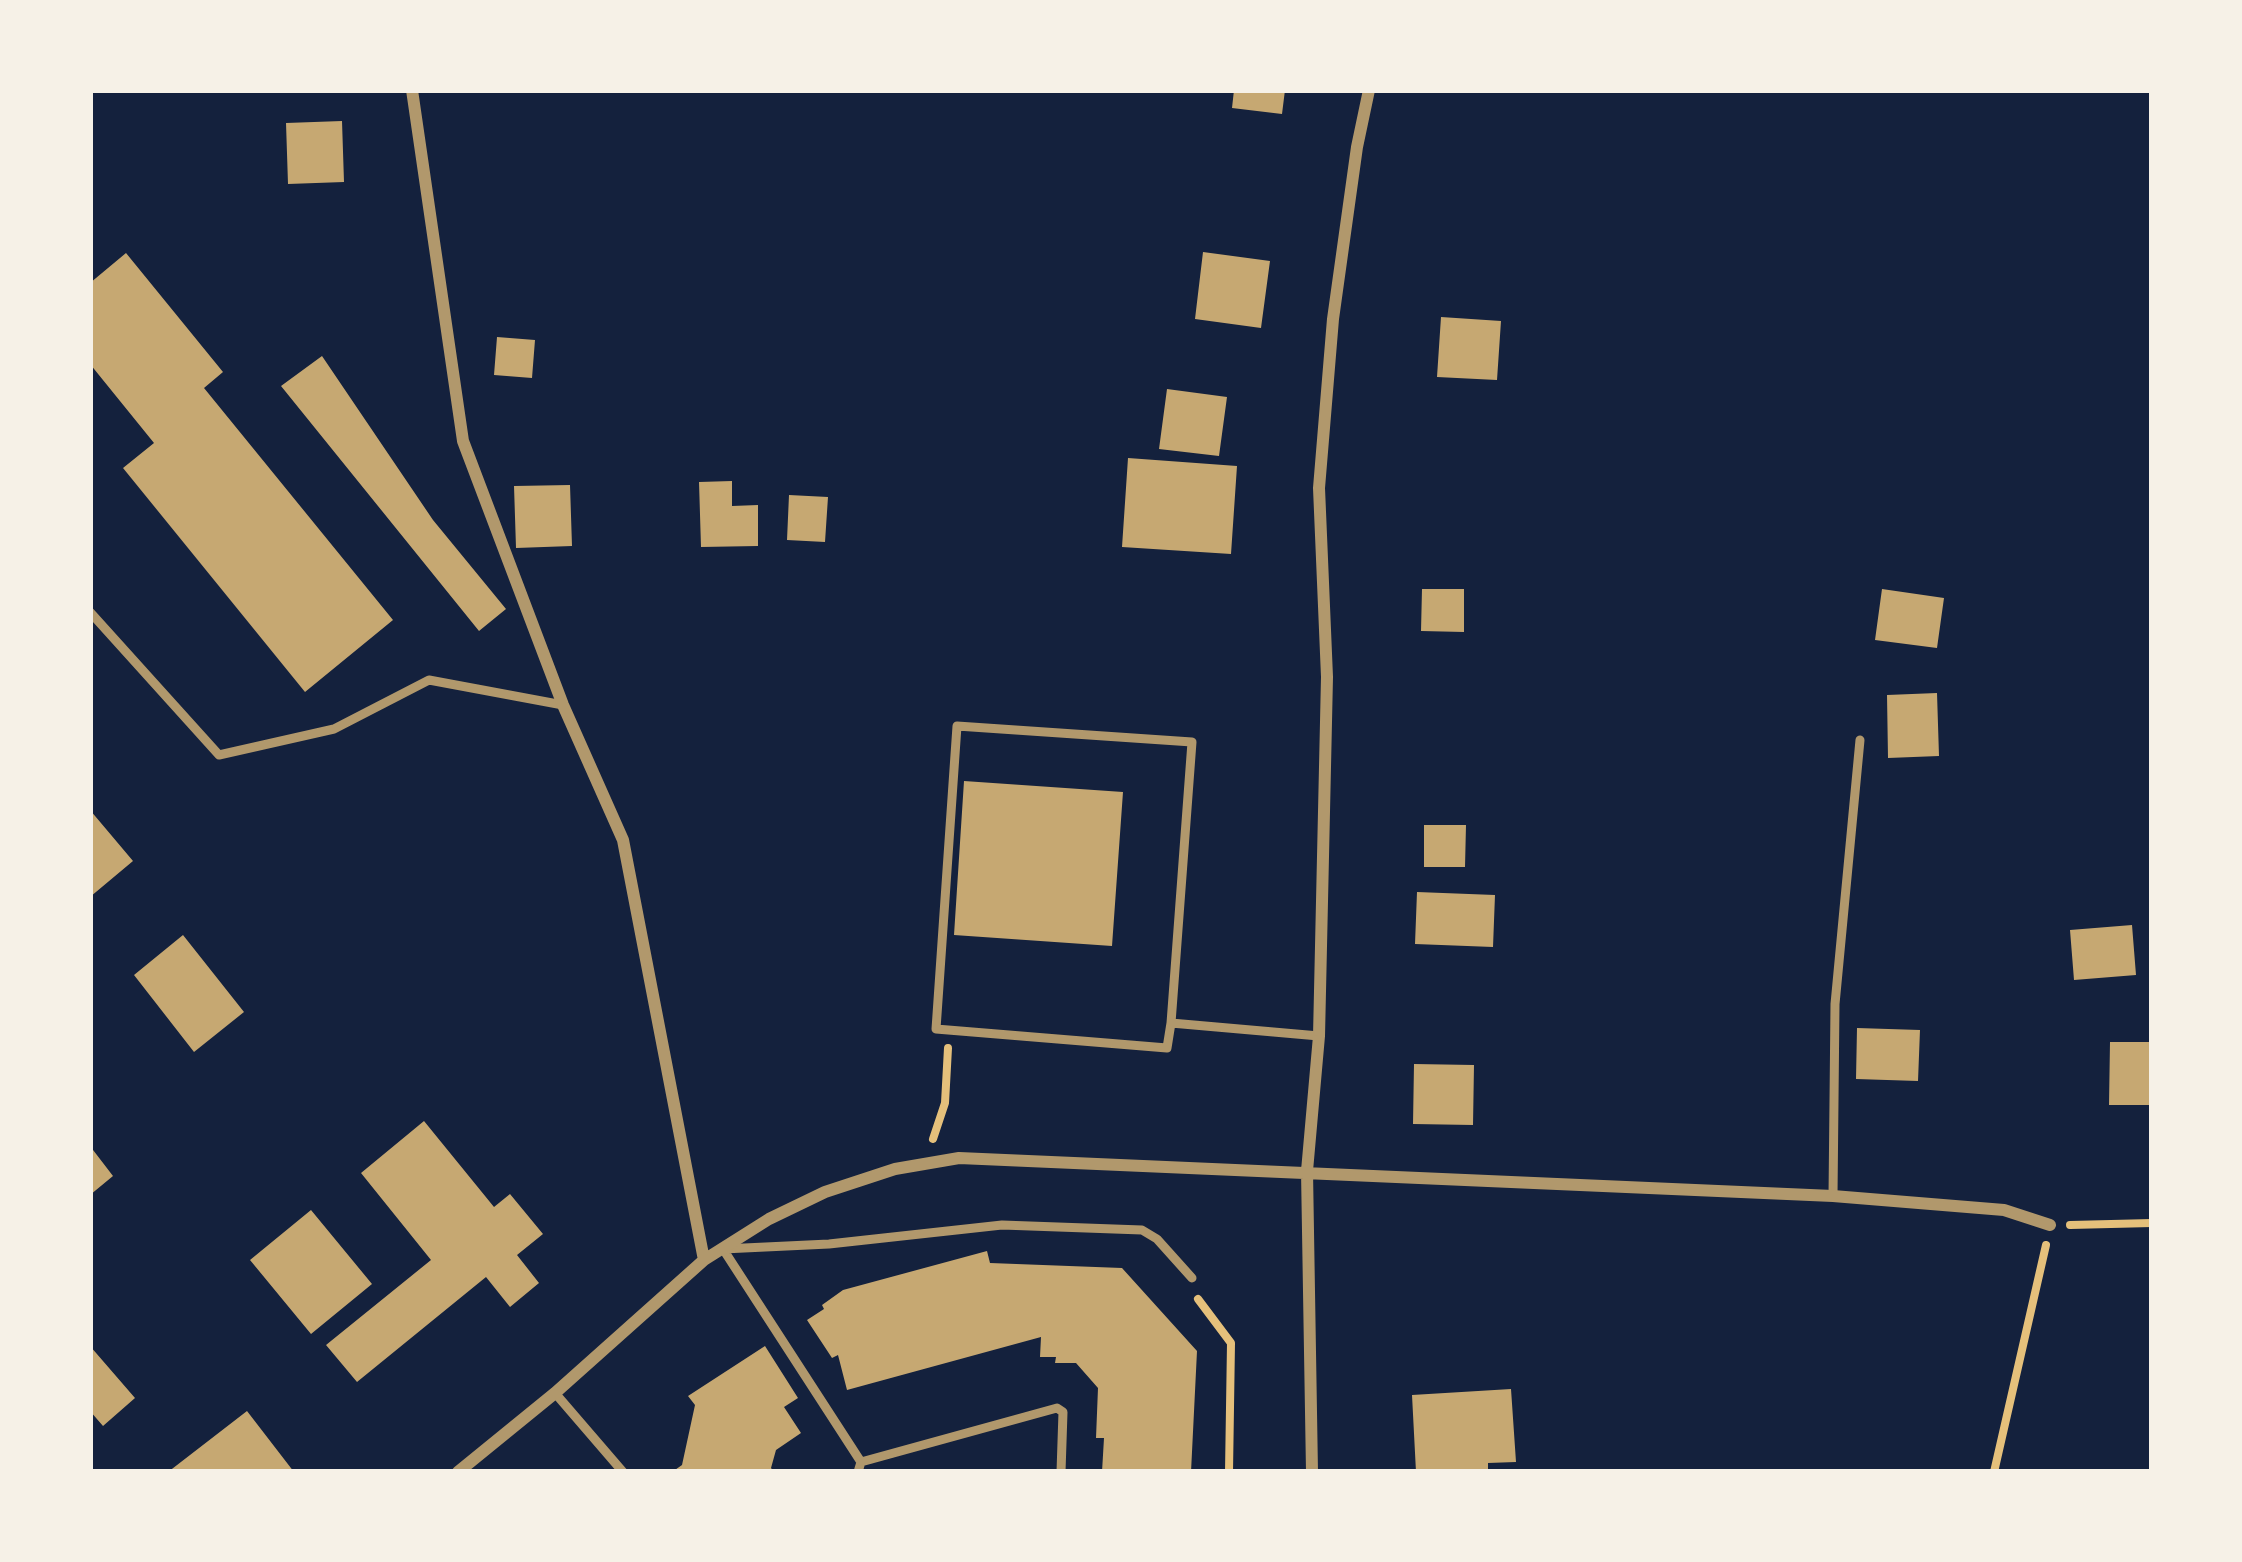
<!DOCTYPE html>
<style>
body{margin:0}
#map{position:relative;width:2242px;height:1562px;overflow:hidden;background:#14213d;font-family:Overpass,sans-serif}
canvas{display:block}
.frame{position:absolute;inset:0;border:93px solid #f6f1e7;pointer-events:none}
</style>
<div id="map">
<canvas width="2242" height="1562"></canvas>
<div class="frame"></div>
</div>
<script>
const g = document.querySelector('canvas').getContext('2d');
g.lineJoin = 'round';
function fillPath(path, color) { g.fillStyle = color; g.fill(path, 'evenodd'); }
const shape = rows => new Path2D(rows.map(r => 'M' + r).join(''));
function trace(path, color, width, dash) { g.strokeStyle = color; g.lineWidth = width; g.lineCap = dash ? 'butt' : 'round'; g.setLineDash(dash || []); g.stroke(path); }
const building = shape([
 [1234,90,1285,90,1282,114,1232,108],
 [342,121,344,182,288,184,286,123],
 [1203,252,1270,261,1261,328,1195,319],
 [126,253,223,372,204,388,393,620,305,692,123,468,154,443,90,364,90,283],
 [1441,317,1501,321,1497,380,1437,377],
 [497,337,535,340,532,378,494,375],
 [322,356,433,520,506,609,479,631,281,386],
 [1167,389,1227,397,1219,456,1159,449],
 [1128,458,1237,466,1231,554,1122,547],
 [732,481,732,506,758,505,758,546,701,547,699,482],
 [570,485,572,546,516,548,514,486],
 [789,495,828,497,825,542,787,540],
 [1422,589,1464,589,1464,632,1421,631],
 [1882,589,1944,598,1937,648,1875,640],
 [1937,693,1939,756,1888,758,1887,695],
 [964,781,1123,792,1112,946,954,935],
 [90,810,133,861,90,897],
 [1424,825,1466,825,1465,867,1424,867],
 [1417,892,1495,895,1493,947,1415,944],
 [2132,925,2136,975,2074,980,2070,930],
 [183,935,244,1012,194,1052,134,975],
 [1857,1028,1920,1030,1918,1081,1856,1079],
 [2110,1042,2152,1042,2152,1105,2109,1105],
 [1414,1064,1474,1065,1473,1125,1413,1124],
 [424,1121,494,1207,510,1194,543,1234,517,1255,539,1283,510,1307,486,1277,357,1382,326,1345,431,1260,361,1173],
 [90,1146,113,1176,90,1195],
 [311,1210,372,1284,311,1334,250,1260],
 [987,1251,990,1263,1122,1268,1197,1351,1191,1472,1102,1472,1104,1438,1096,1438,1098,1388,1076,1363,1055,1363,1056,1357,1040,1357,1041,1337,847,1390,838,1355,832,1358,807,1320,824,1309,822,1305,843,1290],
 [90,1346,135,1398,103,1426,90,1411],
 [765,1346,798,1398,784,1407,801,1433,776,1450,771,1468,774,1472,672,1472,682,1465,695,1405,688,1396],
 [1511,1389,1516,1462,1488,1463,1488,1472,1416,1472,1412,1395],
 [247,1411,294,1472,168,1472]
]);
const path = shape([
 [933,1139,945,1103,948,1048],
 [2070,1225,2152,1223],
 [1198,1299,1231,1343,1229,1472],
 [1994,1472,2046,1245]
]);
const service = shape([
 [90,612,219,755,334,729,429,680,563,705],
 [1171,1023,1192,742,957,726,936,1029,1167,1048,1171,1023,1319,1036],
 [1833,1196,1835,1004,1860,740],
 [723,1249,829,1244,1002,1225,1142,1230,1157,1239,1192,1278],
 [723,1249,861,1462,858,1472],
 [555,1393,623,1472],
 [861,1462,1057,1408,1063,1412,1061,1472]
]);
const minor = shape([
 [412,90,463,441,563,705,623,840,704,1260],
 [458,1472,555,1393,704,1260,769,1219,825,1192,895,1169,959,1158,1833,1196,2004,1210,2050,1225],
 [1312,1472,1307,1171,1319,1036,1327,677,1319,488,1333,319,1357,147,1369,90]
]);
fillPath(building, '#c6a872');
trace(path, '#e5c07b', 8);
trace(service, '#b1986c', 9);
trace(minor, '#b1986c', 12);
</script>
